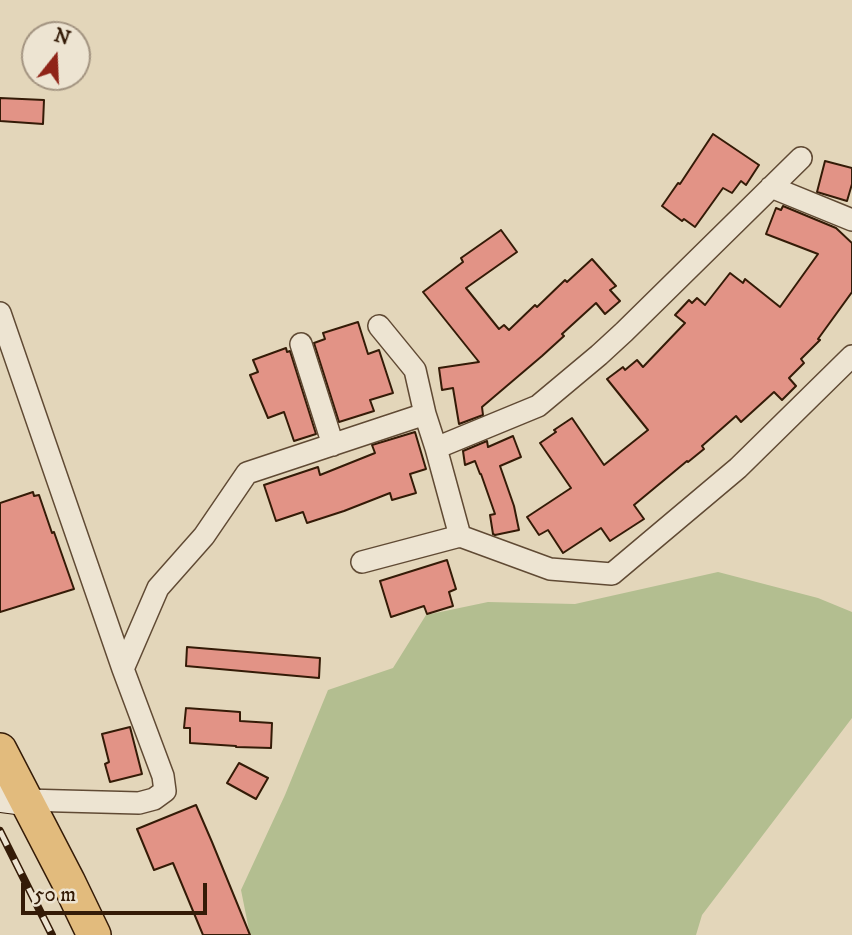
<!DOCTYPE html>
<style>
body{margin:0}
#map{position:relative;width:852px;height:935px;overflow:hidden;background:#e3d6ba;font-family:"IM FELL DW Pica",serif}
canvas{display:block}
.north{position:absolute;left:21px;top:21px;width:70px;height:70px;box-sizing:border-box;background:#ede4d2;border:2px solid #a39481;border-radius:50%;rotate:18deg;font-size:19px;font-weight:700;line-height:28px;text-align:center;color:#341b07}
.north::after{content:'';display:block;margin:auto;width:24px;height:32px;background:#8f2418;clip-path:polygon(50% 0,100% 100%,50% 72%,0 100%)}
.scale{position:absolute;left:21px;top:883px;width:186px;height:32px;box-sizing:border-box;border:4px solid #341b07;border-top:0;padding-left:9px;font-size:21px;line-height:24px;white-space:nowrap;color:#341b07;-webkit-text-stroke:5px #ede4d2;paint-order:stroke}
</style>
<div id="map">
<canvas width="852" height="935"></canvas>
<div class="north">N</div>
<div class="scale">50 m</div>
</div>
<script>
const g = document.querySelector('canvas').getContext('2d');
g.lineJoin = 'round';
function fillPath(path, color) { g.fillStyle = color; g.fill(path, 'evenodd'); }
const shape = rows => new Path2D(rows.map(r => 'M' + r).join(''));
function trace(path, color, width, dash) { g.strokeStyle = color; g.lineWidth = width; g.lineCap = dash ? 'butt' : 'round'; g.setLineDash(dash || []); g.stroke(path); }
const green = shape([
 [718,572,818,598,852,612,852,718,702,915,696,935,250,935,241,890,285,795,328,690,393,668,426,615,488,602,575,604]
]);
const building = shape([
 [0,98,44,100,43,124,0,121,0,98],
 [713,134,759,165,746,185,741,181,732,193,723,188,695,227,684,219,682,221,662,206,678,183,680,184,713,134],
 [825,161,852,168,852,184,847,201,817,192,825,161],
 [783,206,836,228,852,243,852,292,818,339,820,340,801,359,804,363,789,378,796,386,782,400,774,392,741,422,736,416,702,446,704,449,688,462,687,461,634,505,644,519,610,541,601,528,563,553,548,530,539,535,527,517,571,488,540,443,556,432,554,430,572,418,604,465,648,430,607,379,623,367,625,370,637,360,643,367,685,323,675,315,689,300,692,303,697,298,705,305,730,273,743,283,745,279,780,307,818,254,766,234,776,208,781,210,783,206],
 [501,230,517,252,466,288,499,329,504,325,509,330,535,305,537,307,565,280,567,282,592,259,616,286,610,290,620,301,605,314,596,303,562,334,564,336,542,356,482,407,483,415,459,424,453,388,442,390,439,368,479,362,423,292,463,262,461,258,501,230],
 [358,322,368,354,379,350,393,393,370,400,374,411,339,422,314,343,325,339,323,333,358,322],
 [286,348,287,352,290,351,316,434,294,441,284,412,268,418,250,375,258,372,253,360,286,348],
 [415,432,426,469,410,474,416,493,392,500,390,493,344,511,307,523,303,512,276,521,264,485,318,467,320,475,375,453,372,445,415,432],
 [513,436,521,457,500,466,514,506,519,530,495,535,493,534,490,515,495,514,481,474,480,474,475,461,465,465,463,451,487,441,488,447,513,436],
 [33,492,34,496,39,495,52,533,54,532,74,589,0,612,0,503,33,492],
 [447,560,456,589,449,592,453,606,427,614,424,606,391,617,380,581,447,560],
 [187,647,320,658,319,678,186,666,187,647],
 [186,708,240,712,240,721,272,723,271,748,236,747,236,746,190,743,190,728,184,728,186,708],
 [130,727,142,774,110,782,105,764,109,762,102,734,130,727],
 [239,763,268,778,256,799,227,783,239,763],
 [196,805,212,842,250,935,203,935,173,863,154,870,137,829,196,805]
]);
const minor = shape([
 [771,187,852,220],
 [0,313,123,669,163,776,165,791,154,799,139,803,25,800],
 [379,326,415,370,425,414],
 [301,344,333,445],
 [436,448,460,536],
 [362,562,460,536,550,569,612,574,738,468,852,356],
 [123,669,158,588,204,536,247,473,425,414,436,448,538,406,599,355,624,332,801,158]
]);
const secondary = shape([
 [0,797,25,800]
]);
const primary = shape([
 [0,750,68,881,94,935]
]);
const rail = shape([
 [0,831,52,935]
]);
fillPath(green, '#b3be90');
fillPath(building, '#e29386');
trace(building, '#341b07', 2);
trace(minor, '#604a34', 24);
trace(secondary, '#341b07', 32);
trace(primary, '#341b07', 36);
trace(minor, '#ede4d2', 21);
trace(secondary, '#ede4d2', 30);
trace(primary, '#e2bb7d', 33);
trace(rail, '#341b07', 8);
trace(rail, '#ede4d2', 5, [16]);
</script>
